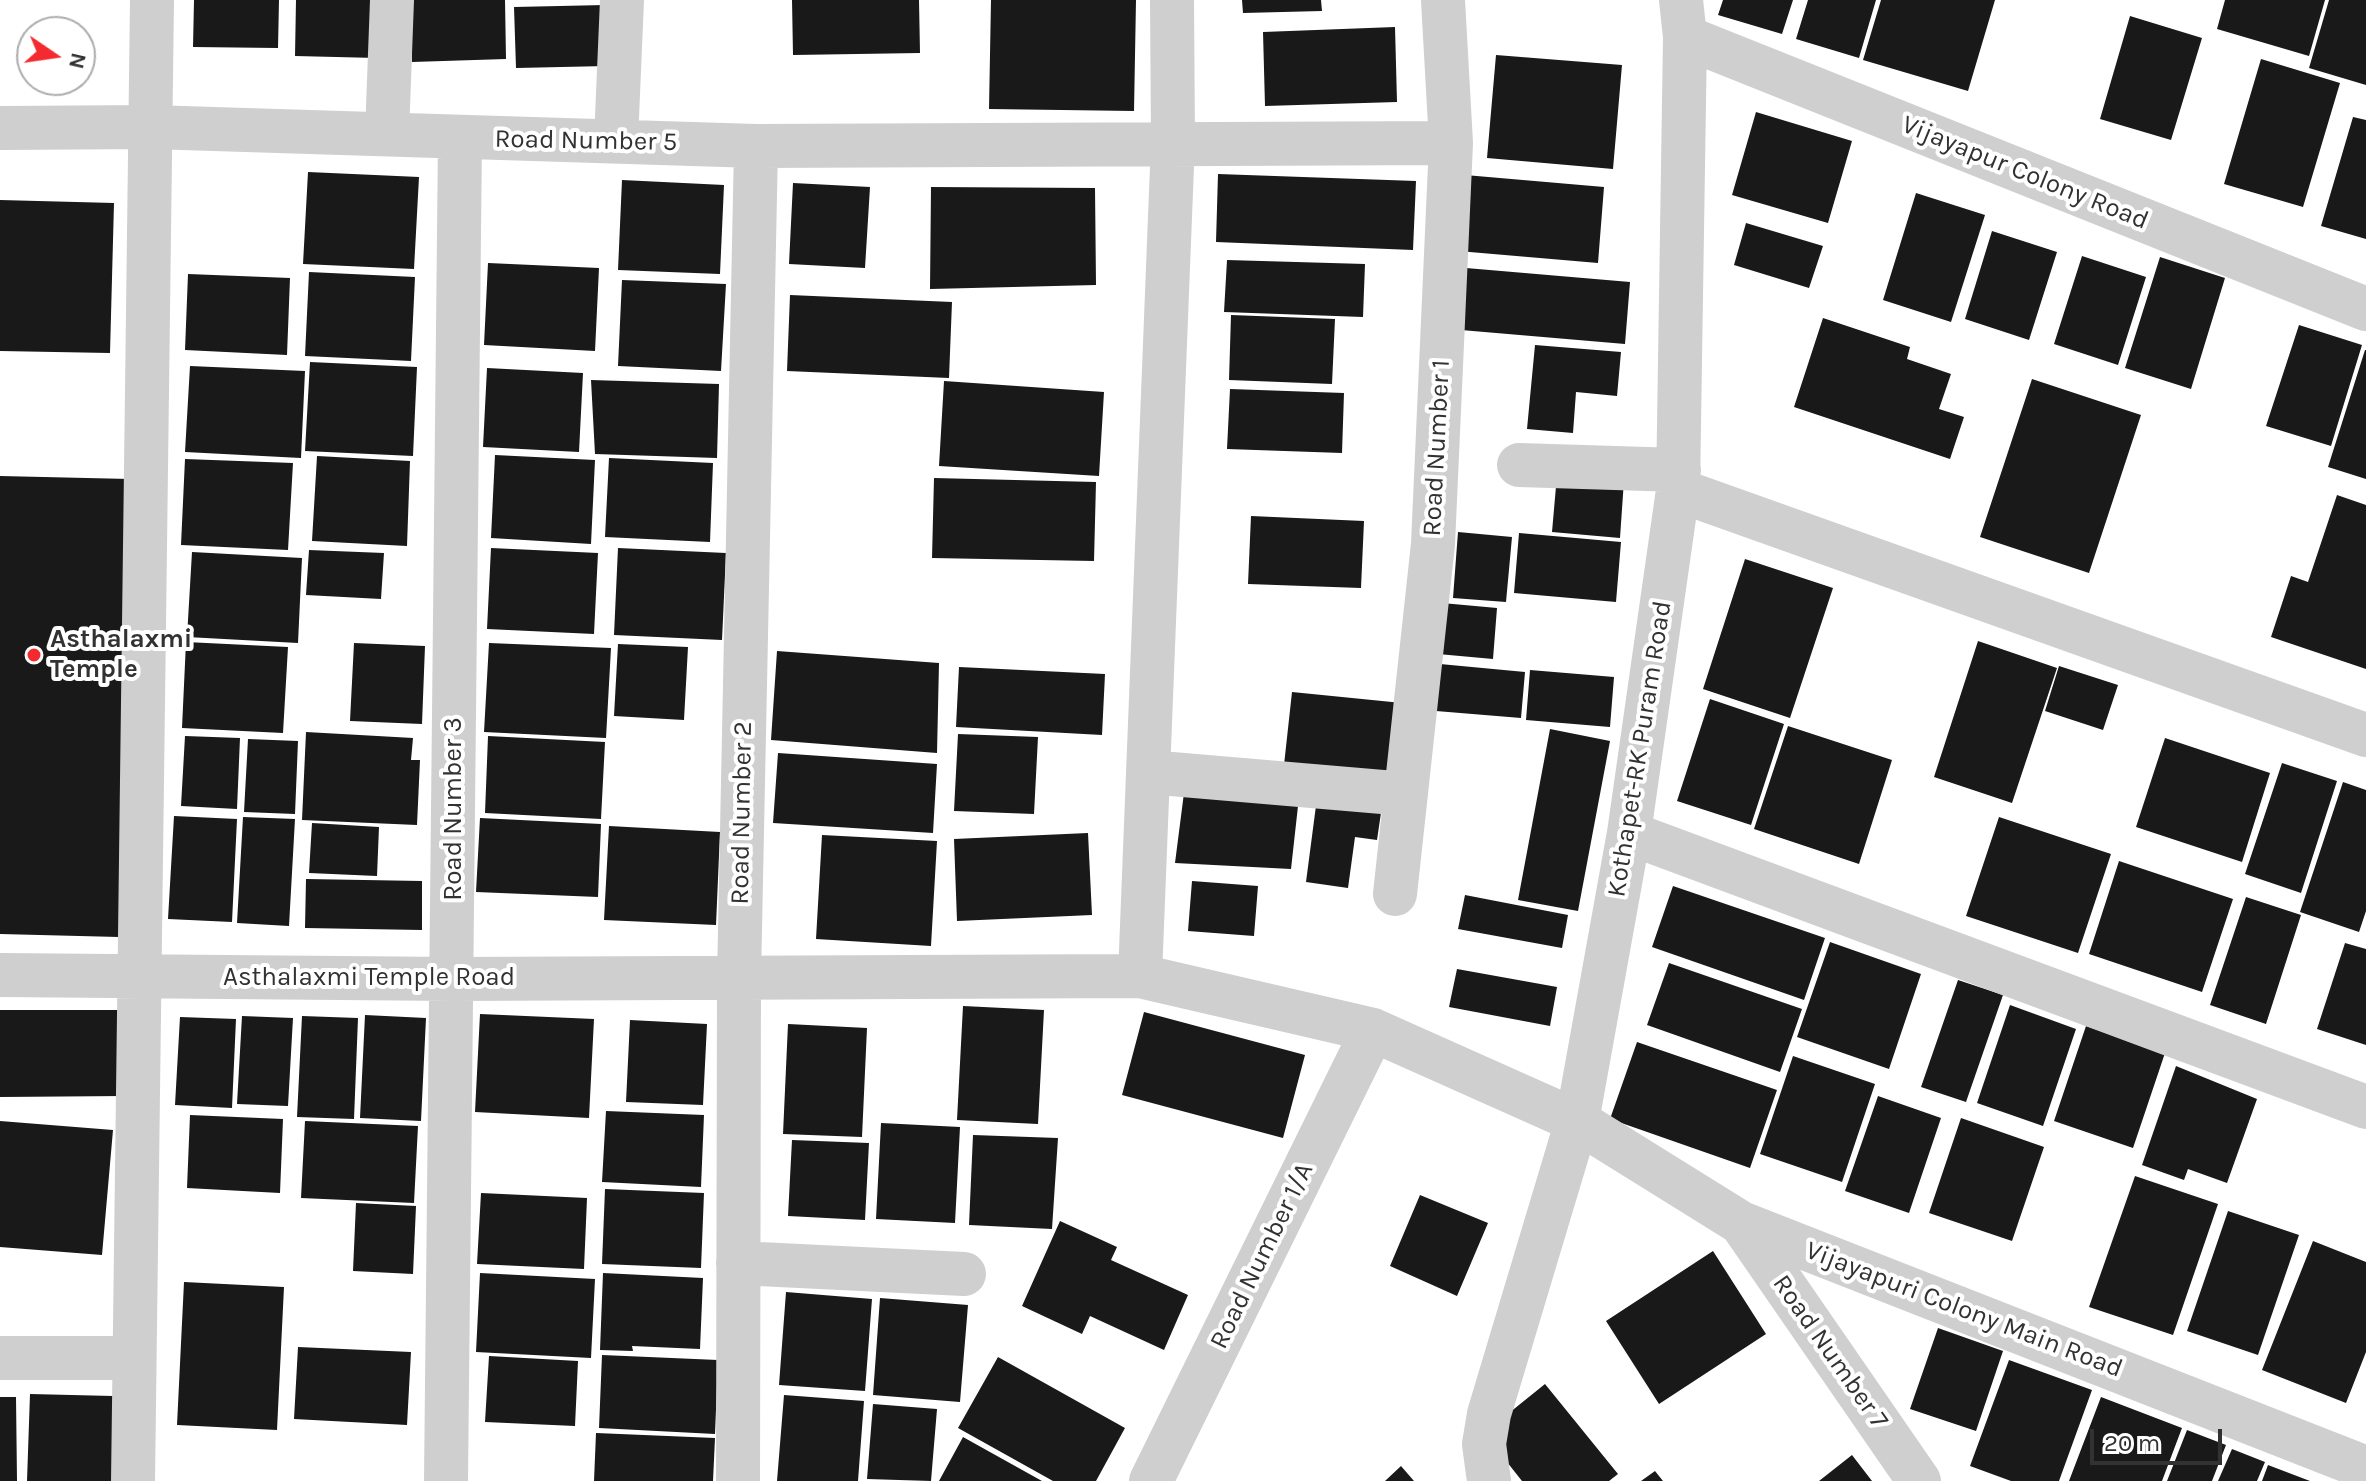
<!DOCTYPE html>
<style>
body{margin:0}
#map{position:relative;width:2366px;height:1481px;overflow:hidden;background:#fff;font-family:Karla,sans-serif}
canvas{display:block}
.north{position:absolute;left:16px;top:16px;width:80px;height:80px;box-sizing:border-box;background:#fff;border:2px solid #adadad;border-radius:50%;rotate:103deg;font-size:22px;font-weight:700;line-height:32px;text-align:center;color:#323232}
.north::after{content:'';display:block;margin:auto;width:28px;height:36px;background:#f32b30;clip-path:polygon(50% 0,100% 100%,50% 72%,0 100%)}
.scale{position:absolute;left:2090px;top:1429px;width:132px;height:36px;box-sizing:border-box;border:4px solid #323232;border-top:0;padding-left:10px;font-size:24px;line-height:28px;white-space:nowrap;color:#323232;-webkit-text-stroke:6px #fff;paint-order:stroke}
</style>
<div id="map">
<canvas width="2366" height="1481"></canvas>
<div class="north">N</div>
<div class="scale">20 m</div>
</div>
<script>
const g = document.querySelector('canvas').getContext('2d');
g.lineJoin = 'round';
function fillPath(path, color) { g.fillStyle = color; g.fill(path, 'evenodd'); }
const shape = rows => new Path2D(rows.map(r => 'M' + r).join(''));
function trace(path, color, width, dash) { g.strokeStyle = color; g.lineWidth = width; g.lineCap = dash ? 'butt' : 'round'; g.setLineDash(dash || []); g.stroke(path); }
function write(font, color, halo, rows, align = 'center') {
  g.font = font + ' Karla,sans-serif'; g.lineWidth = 8; g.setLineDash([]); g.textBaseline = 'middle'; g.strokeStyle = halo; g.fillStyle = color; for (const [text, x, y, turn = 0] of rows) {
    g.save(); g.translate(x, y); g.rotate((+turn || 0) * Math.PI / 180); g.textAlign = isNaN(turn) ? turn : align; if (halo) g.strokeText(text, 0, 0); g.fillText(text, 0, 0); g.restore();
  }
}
const building = shape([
 [194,0,279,0,278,48,193,47],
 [296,0,379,0,377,58,295,56],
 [411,0,505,0,506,59,412,62],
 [792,0,919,0,920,53,793,55],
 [991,0,1136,0,1134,111,989,109],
 [1242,0,1321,0,1322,11,1243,13],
 [1723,0,1793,0,1782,34,1718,15],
 [1808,0,1876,0,1859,58,1796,39],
 [1881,0,1995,0,1968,91,1863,60],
 [2225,0,2325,0,2309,56,2217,29],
 [2329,0,2366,0,2366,85,2309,68],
 [605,5,607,66,516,68,514,7],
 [2130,16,2202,38,2171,140,2100,119],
 [1395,27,1397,102,1265,106,1263,32],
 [1496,55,1622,65,1613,169,1487,158],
 [2261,59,2340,83,2303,207,2224,184],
 [1756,112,1852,141,1828,223,1732,195],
 [2353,117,2366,120,2366,239,2321,226],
 [308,172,419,177,414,269,303,264],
 [1218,174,1416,181,1413,250,1216,242],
 [1465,175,1604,187,1598,263,1458,251],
 [622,180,724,185,720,274,618,270],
 [793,183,870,187,865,268,789,264],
 [931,187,1095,188,1096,285,930,289],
 [1916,193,1985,215,1951,322,1883,300],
 [0,200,114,203,110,353,0,351],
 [1746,223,1823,246,1809,288,1734,265],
 [1992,231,2057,252,2029,340,1965,319],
 [2082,256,2146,277,2118,365,2054,344],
 [2160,257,2225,278,2191,389,2125,368],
 [1227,260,1365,264,1363,317,1224,312],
 [488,263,599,268,595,351,484,345],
 [1466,268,1630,282,1625,344,1461,330],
 [309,272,415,277,411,361,305,356],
 [188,274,290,278,287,355,185,350],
 [622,280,726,284,721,371,618,366],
 [790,295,952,302,949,378,787,371],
 [1231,315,1335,319,1332,384,1229,380],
 [1823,318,1910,347,1907,359,1951,374,1939,409,1964,417,1950,459,1794,407],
 [2299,325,2362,345,2331,446,2266,426],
 [1535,345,1621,352,1617,396,1576,392,1573,433,1527,429],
 [2365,350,2366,350,2366,479,2328,467],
 [310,362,417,367,413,456,305,451],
 [190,366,305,371,301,458,185,452],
 [487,368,583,373,579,452,483,447],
 [2032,379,2141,415,2089,573,1980,537],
 [591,380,719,384,717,458,595,454],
 [944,381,1104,392,1099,476,939,466],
 [1230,389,1344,393,1342,453,1227,449],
 [495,455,595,460,591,544,491,538],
 [317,456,410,461,407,546,312,541],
 [609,458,713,463,710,542,605,537],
 [185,459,293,463,288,550,181,545],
 [1557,475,1624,480,1620,538,1552,532],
 [0,476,130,479,119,937,0,934],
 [934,478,1096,482,1094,561,932,558],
 [2337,495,2366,505,2366,669,2271,637,2291,576,2308,582],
 [1251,516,1364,521,1361,588,1248,584],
 [1458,532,1512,537,1506,602,1453,598],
 [1519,533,1621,542,1616,602,1514,593],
 [491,548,598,553,594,634,487,629],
 [618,548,726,553,722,640,614,635],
 [309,550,384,553,381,599,306,595],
 [192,552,302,558,298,643,187,637],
 [1745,559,1833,588,1790,718,1703,689],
 [1442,603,1497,608,1493,659,1438,654],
 [1978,641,2057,668,2012,803,1934,777],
 [186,642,288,647,283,733,182,728],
 [354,643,425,646,422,724,350,721],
 [489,643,611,648,606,738,484,732],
 [618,644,688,647,684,720,614,716],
 [777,651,939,663,937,753,771,740],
 [1440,664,1525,672,1521,718,1436,711],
 [2059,666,2118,685,2103,730,2045,711],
 [959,667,1105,674,1102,735,956,727],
 [1530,670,1614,677,1610,727,1526,720],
 [1292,692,1402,703,1395,776,1284,765],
 [1710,699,1784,724,1751,825,1677,801],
 [1788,726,1892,760,1859,864,1754,829],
 [1550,729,1610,741,1578,911,1518,900],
 [306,732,413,738,411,760,420,760,417,825,302,820],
 [958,734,1038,737,1034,814,954,811],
 [185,736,240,738,237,809,181,806],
 [488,736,605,742,601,819,485,813],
 [2165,738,2270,773,2242,862,2136,827],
 [248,739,298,741,295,814,244,812],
 [778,753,937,764,933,833,773,823],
 [2282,763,2337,781,2301,893,2245,874],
 [2343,782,2366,790,2366,911,2359,932,2300,912],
 [1185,785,1300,788,1291,869,1175,863],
 [1317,798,1382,806,1377,840,1355,837,1348,888,1306,882],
 [174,816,237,819,232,922,168,919],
 [243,817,295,819,289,926,237,923],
 [1999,817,2111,854,2078,953,1966,916],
 [480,818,601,824,598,897,476,892],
 [312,823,379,827,377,876,309,873],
 [609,826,720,832,716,925,604,920],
 [1088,833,1092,915,957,921,954,839],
 [822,835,937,841,931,946,816,939],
 [2119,861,2233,899,2202,992,2089,954],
 [306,879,422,881,422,930,305,928],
 [1192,881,1258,886,1254,936,1188,931],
 [1673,886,1825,938,1804,1000,1652,947],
 [1465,895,1568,915,1562,948,1458,929],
 [2246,897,2301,915,2266,1024,2210,1005],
 [1830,942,1921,974,1889,1069,1797,1037],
 [2345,943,2366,949,2366,1045,2317,1029],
 [1669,963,1802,1009,1780,1072,1647,1025],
 [1457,969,1557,987,1550,1026,1449,1007],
 [1958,980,2003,995,1966,1102,1921,1087],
 [2010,1005,2076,1029,2043,1126,1977,1103],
 [963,1006,1044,1010,1038,1124,957,1120],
 [0,1010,124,1010,125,1096,0,1097],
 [1144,1012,1305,1055,1283,1138,1122,1095],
 [480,1014,594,1019,589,1118,475,1112],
 [365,1015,426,1018,421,1121,360,1118],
 [242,1016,293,1018,288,1106,237,1104],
 [302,1016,358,1018,354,1119,297,1117],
 [180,1017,236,1019,232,1108,175,1105],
 [630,1020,707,1024,703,1105,626,1102],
 [788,1024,867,1028,862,1137,783,1134],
 [2086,1026,2165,1053,2133,1148,2054,1121],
 [1637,1042,1777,1090,1750,1168,1610,1119],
 [1793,1056,1875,1084,1842,1182,1760,1154],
 [2176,1066,2257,1099,2227,1183,2188,1169,2184,1180,2142,1165],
 [1878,1096,1941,1118,1909,1213,1845,1191],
 [606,1111,704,1115,701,1187,602,1182],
 [190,1115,283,1119,280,1193,187,1188],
 [1961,1118,2044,1147,2012,1241,1929,1213],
 [0,1121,113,1130,102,1255,0,1247],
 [305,1121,418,1126,414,1203,301,1198],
 [881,1123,960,1127,955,1223,876,1219],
 [973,1135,1058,1138,1052,1229,969,1225],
 [792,1140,869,1143,865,1220,788,1216],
 [2135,1176,2218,1204,2173,1335,2089,1307],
 [605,1189,704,1193,701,1268,602,1264],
 [481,1193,587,1198,584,1269,477,1264],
 [1420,1195,1488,1223,1457,1296,1390,1266],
 [356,1203,416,1206,413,1274,353,1271],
 [2228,1211,2299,1235,2258,1355,2187,1331],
 [1060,1221,1117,1247,1111,1260,1188,1295,1164,1350,1090,1316,1082,1334,1022,1306],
 [2313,1241,2366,1262,2366,1352,2346,1403,2262,1370],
 [1713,1251,1766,1334,1659,1404,1606,1321],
 [480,1273,595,1279,591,1358,476,1352],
 [603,1273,703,1278,700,1349,632,1346,633,1351,600,1350],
 [184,1282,284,1287,277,1430,177,1425],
 [786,1292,872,1299,865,1391,779,1385],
 [880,1298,968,1305,960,1402,873,1395],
 [1938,1328,2003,1351,1976,1431,1910,1409],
 [298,1347,411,1352,407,1425,294,1419],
 [602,1355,718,1360,715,1434,599,1428],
 [489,1356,578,1361,575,1426,485,1422],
 [998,1357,1125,1428,1096,1481,1053,1481,958,1428],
 [2009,1360,2092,1390,2059,1481,2011,1481,1970,1466],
 [1545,1384,1618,1474,1609,1481,1522,1481,1503,1457,1509,1413],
 [30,1394,113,1396,112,1481,27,1481],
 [784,1395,864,1401,858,1481,777,1481],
 [0,1397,16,1397,17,1481,0,1481],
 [2101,1397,2182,1428,2162,1481,2069,1481],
 [873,1404,937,1409,931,1481,867,1479],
 [2187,1430,2226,1445,2212,1481,2167,1481],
 [596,1433,715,1438,713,1481,594,1481],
 [963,1437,1042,1481,939,1481],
 [2232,1449,2265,1462,2257,1481,2218,1481],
 [1852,1455,1872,1481,1819,1481],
 [2268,1465,2310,1481,2262,1481],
 [1401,1466,1414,1481,1385,1481],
 [1655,1471,1663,1481,1641,1481]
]);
const minor = shape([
 [1685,37,2366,309],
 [0,128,150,127,756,146,1451,143],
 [387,134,392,0],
 [616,141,622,0],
 [1519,465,1679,470],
 [1678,490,2366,735],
 [1148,772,1406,794],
 [1629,833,2366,1107],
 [1395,894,1433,544,1451,143,1443,0],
 [0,975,453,979,1140,976,1373,1030,1577,1121,1741,1223,2366,1468],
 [1140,976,1173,141,1172,0],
 [1741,1223,1919,1481],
 [738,1263,964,1274],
 [0,1358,134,1358],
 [133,1481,152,0],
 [446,1481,460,138],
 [738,1481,739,978,756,146],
 [1151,1481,1373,1030],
 [1489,1481,1484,1444,1489,1414,1577,1121,1629,833,1678,490,1685,37,1681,0]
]);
const markers = [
 [34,655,8,"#f32b30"]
];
const streetNames = [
 ["Road Number 5",586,141,1],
 ["Vijayapur Colony Road",2025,173,22],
 ["Road Number 1",1437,448,-87],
 ["Kothapet-RK Puram Road",1640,749,-81],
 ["Road Number 3",454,809,-90],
 ["Road Number 2",742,813,-89],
 ["Asthalaxmi Temple Road",369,978],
 ["Road Number 1/A",1262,1256,-64],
 ["Vijayapuri Colony Main Road",1964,1310,21],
 ["Road Number 7",1830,1352,55]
];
const poiNames = [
 ["Asthalaxmi",50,640],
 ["Temple",50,670]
];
fillPath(building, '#191919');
trace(minor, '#cfcfcf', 44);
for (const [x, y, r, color] of markers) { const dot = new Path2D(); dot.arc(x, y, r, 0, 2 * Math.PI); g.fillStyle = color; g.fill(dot); trace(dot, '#fff', 3); }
write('26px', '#323232', '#fff', streetNames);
write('bold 26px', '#323232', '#fff', poiNames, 'left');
</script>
